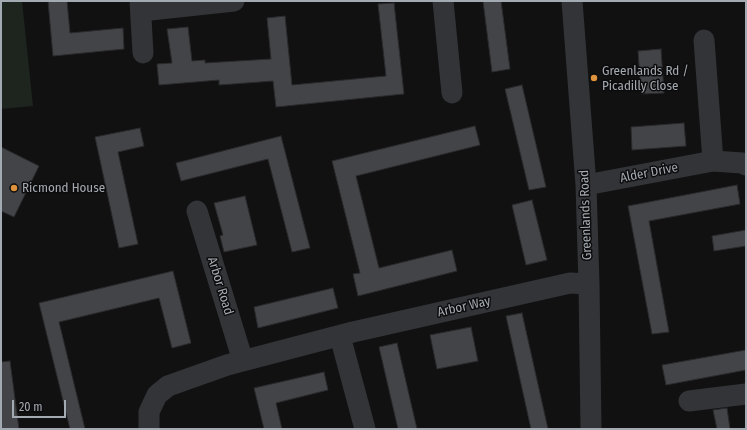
<!DOCTYPE html>
<style>
body{margin:0}
#map{position:relative;width:747px;height:430px;overflow:hidden;background:#111112;font-family:"Fira Sans Condensed",sans-serif}
canvas{display:block}
.frame{position:absolute;inset:0;border:2px solid #a4aab1;pointer-events:none}
.scale{position:absolute;left:12px;top:400px;width:54px;height:18px;box-sizing:border-box;border:2px solid #a4aab1;border-top:0;padding-left:5px;font-size:12px;line-height:14px;white-space:nowrap;color:#a4aab1;-webkit-text-stroke:3px #0c0c0d;paint-order:stroke}
</style>
<div id="map">
<canvas width="747" height="430"></canvas>
<div class="frame"></div>
<div class="scale">20 m</div>
</div>
<script>
const g = document.querySelector('canvas').getContext('2d');
g.lineJoin = 'round';
function fillPath(path, color) { g.fillStyle = color; g.fill(path, 'evenodd'); }
const shape = rows => new Path2D(rows.map(r => 'M' + r).join(''));
function trace(path, color, width, dash) { g.strokeStyle = color; g.lineWidth = width; g.lineCap = dash ? 'butt' : 'round'; g.setLineDash(dash || []); g.stroke(path); }
function write(font, color, halo, rows, align = 'center') {
  g.font = font + ' "Fira Sans Condensed",sans-serif'; g.lineWidth = 3; g.setLineDash([]); g.textBaseline = 'middle'; g.strokeStyle = halo; g.fillStyle = color; for (const [text, x, y, turn = 0] of rows) {
    g.save(); g.translate(x, y); g.rotate((+turn || 0) * Math.PI / 180); g.textAlign = isNaN(turn) ? turn : align; if (halo) g.strokeText(text, 0, 0); g.fillText(text, 0, 0); g.restore();
  }
}
const green = shape([
 [1,1,22,1,33,106,1,109]
]);
const building = shape([
 [48,1,67,1,70,33,123,28,124,49,53,56,48,1],
 [483,1,501,1,510,69,492,72,483,1],
 [394,3,404,94,276,107,273,81,219,85,219,80,159,85,157,64,172,63,167,29,188,27,192,61,205,60,205,63,271,59,267,18,285,16,292,85,386,76,378,4,394,3],
 [661,49,664,93,641,94,638,51,661,49],
 [522,85,546,187,529,190,505,89,522,85],
 [684,123,686,146,632,150,631,127,684,123],
 [475,126,480,145,356,176,379,268,452,250,457,271,358,296,353,274,360,273,332,161,475,126],
 [140,128,144,146,118,152,138,244,119,248,95,137,140,128],
 [281,136,310,248,292,252,268,159,181,181,176,163,281,136],
 [1,147,39,166,14,217,1,211,1,147],
 [737,185,740,204,649,221,669,332,652,334,628,206,737,185],
 [245,196,257,245,224,252,220,236,223,235,214,203,245,196],
 [532,200,547,260,526,265,512,205,532,200],
 [746,230,746,246,714,251,712,236,746,230],
 [173,271,191,343,172,348,159,298,59,322,85,429,70,429,39,303,173,271],
 [333,288,338,308,258,328,254,307,333,288],
 [522,313,548,429,531,429,506,316,522,313],
 [471,327,478,361,437,369,430,335,471,327],
 [397,343,417,429,398,429,379,347,397,343],
 [746,350,746,370,666,385,662,365,746,350],
 [10,361,19,429,1,429,1,362,10,361],
 [324,372,328,390,276,403,282,429,264,429,254,388,324,372],
 [727,408,730,429,717,429,713,410,727,408]
]);
const minor = shape([
 [140,1,143,53],
 [443,1,452,93],
 [572,1,586,185,589,284,591,429],
 [141,11,234,1],
 [704,40,713,161],
 [586,185,713,161,742,163,746,165],
 [197,211,243,361],
 [340,336,365,429],
 [689,401,746,394],
 [149,429,149,412,157,395,168,386,227,365,353,332,570,283,589,284]
]);
const markers = [
 [594,78,4,"#dd923e"],
 [14,188,4,"#dd923e"]
];
const poiNames = [
 ["Greenlands Rd /",602,71],
 ["Picadilly Close",602,86],
 ["Ricmond House",22,188]
];
const streetNames = [
 ["Alder Drive",649,173,-11],
 ["Greenlands Road",586,215,-92],
 ["Arbor Road",220,286,73],
 ["Arbor Way",464,307,-13]
];
fillPath(green, '#1e241e');
fillPath(building, '#434447');
trace(building, '#2b2b2e', 1);
trace(minor, '#323437', 21);
for (const [x, y, r, color] of markers) { const dot = new Path2D(); dot.arc(x, y, r, 0, 2 * Math.PI); g.fillStyle = color; g.fill(dot); trace(dot, '#0c0c0d', 1.5); }
write('13px', '#a4aab1', '#0c0c0d', poiNames, 'left');
write('13px', '#a4aab1', '#0c0c0d', streetNames);
</script>
